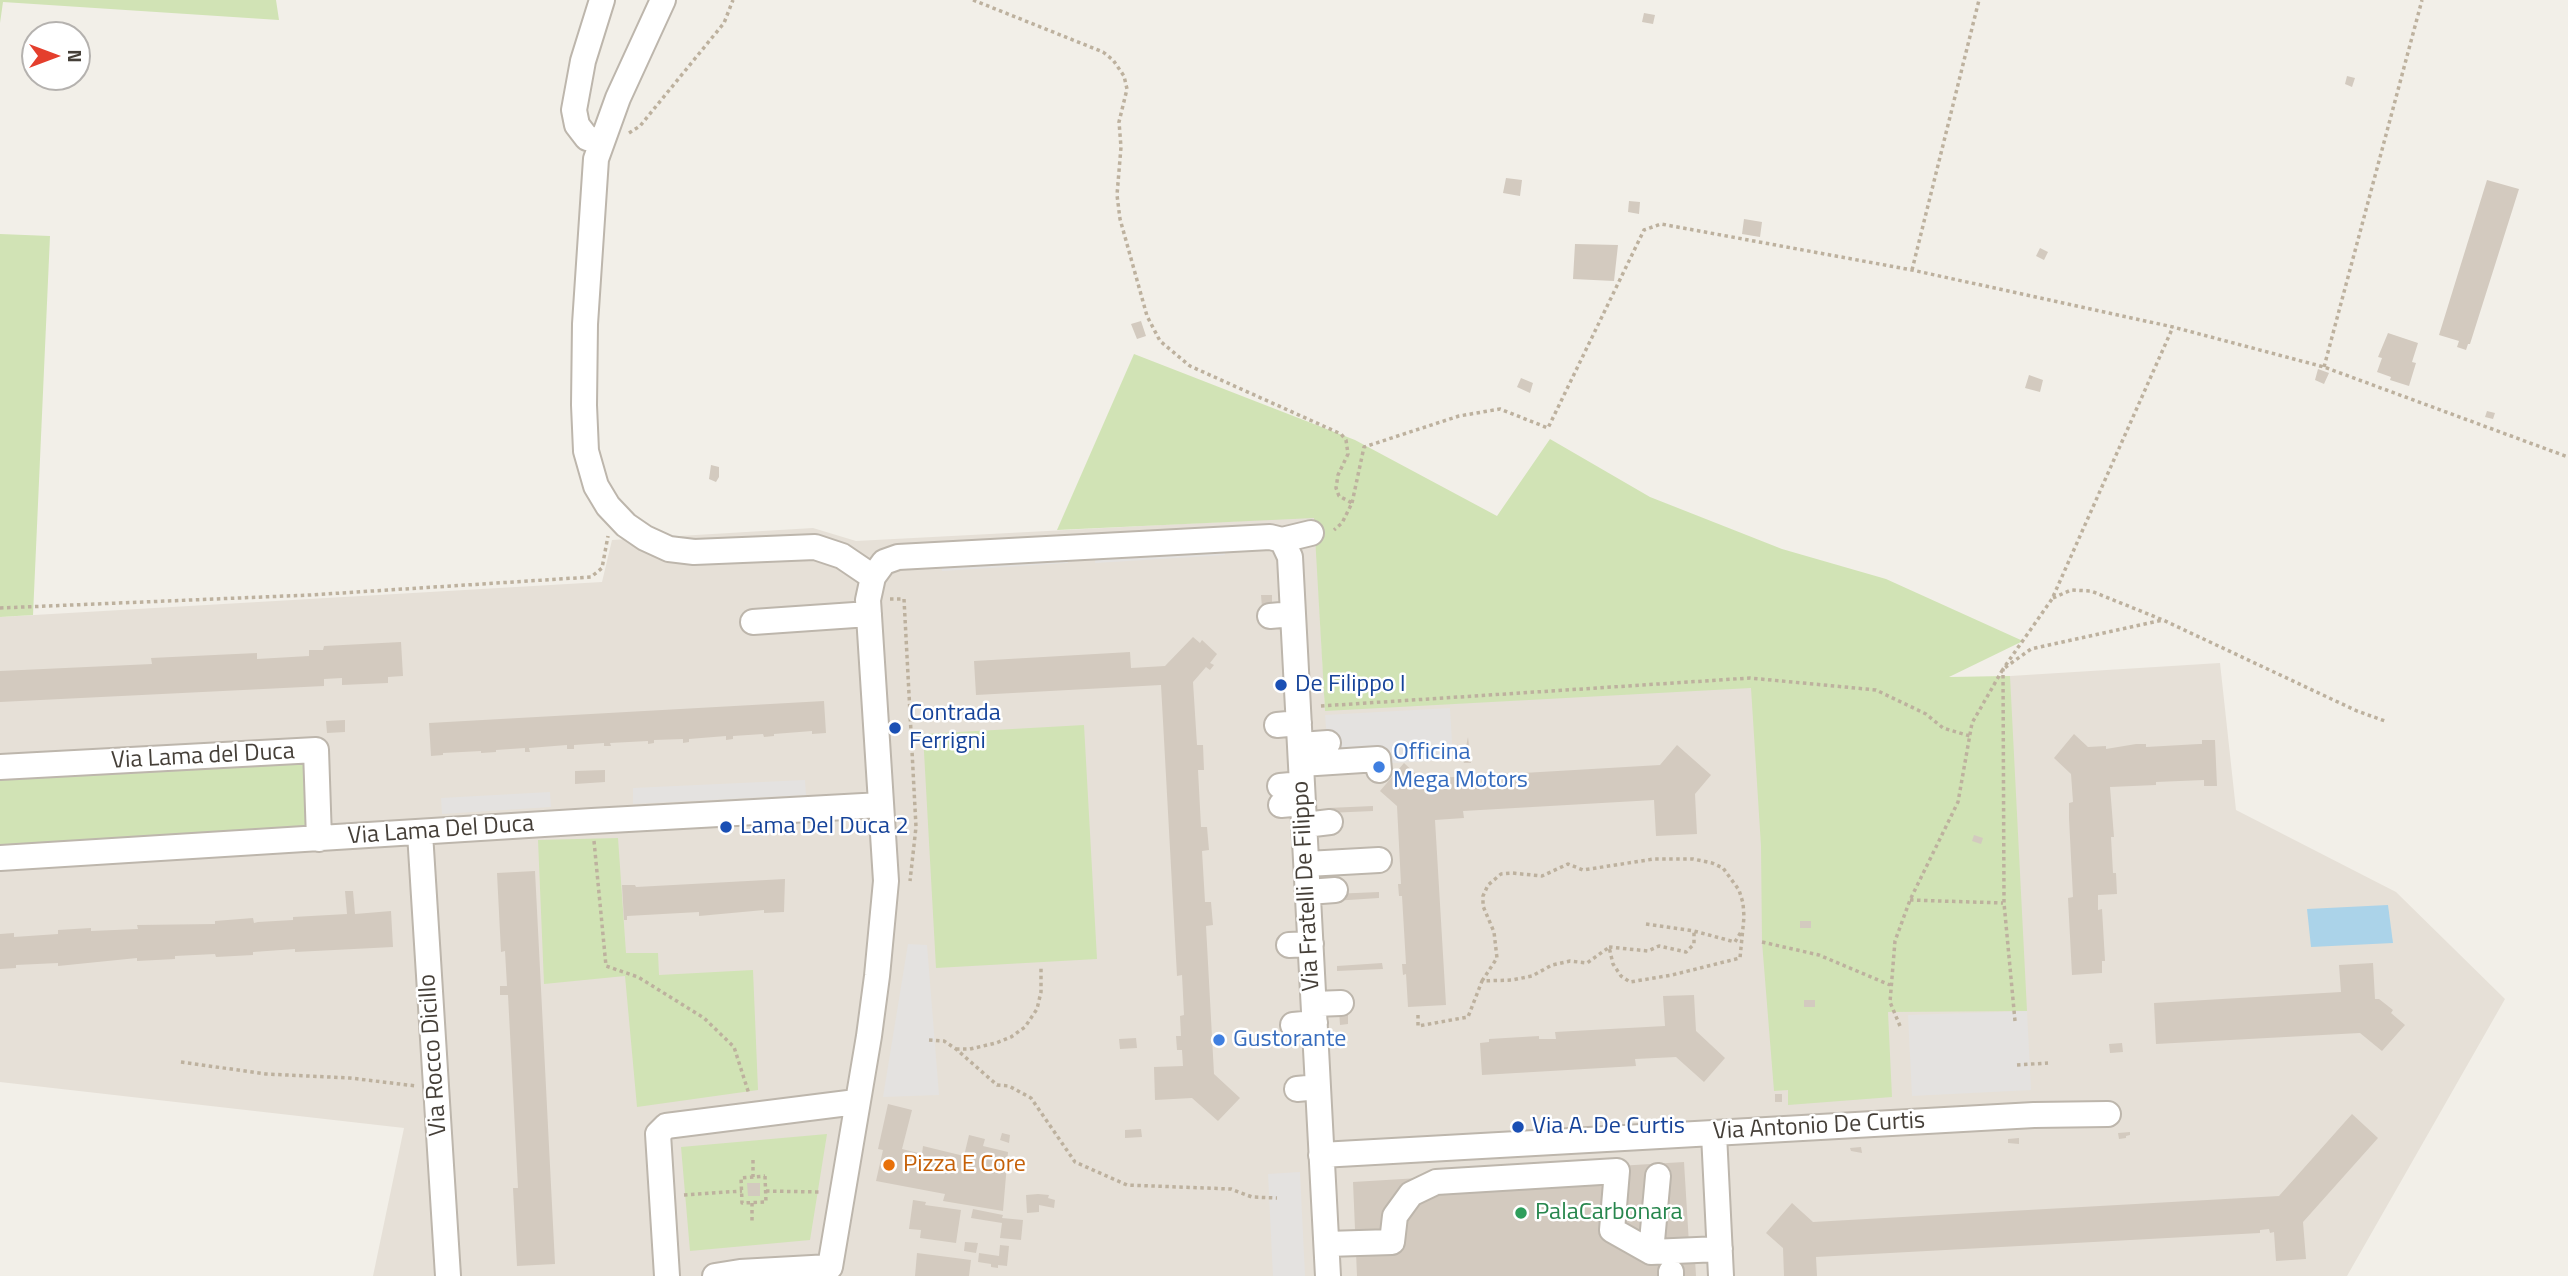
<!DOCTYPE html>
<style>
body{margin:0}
#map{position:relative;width:2568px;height:1276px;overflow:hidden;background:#f2efe8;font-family:"Titillium Web",sans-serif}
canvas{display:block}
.north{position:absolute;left:21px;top:21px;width:70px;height:70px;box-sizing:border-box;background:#fff;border:2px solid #b5b2af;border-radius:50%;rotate:90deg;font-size:19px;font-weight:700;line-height:28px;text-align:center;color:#453f38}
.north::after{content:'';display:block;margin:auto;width:24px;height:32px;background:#e43f2d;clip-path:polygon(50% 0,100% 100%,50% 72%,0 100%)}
</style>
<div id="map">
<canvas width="2568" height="1276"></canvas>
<div class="north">N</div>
</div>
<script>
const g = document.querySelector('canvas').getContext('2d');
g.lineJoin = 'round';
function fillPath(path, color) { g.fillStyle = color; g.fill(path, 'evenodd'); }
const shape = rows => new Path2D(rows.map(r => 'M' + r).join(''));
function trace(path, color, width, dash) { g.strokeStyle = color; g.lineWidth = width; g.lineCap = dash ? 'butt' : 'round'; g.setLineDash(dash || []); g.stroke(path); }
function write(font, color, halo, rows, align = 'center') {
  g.font = font + ' "Titillium Web",sans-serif'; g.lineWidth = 5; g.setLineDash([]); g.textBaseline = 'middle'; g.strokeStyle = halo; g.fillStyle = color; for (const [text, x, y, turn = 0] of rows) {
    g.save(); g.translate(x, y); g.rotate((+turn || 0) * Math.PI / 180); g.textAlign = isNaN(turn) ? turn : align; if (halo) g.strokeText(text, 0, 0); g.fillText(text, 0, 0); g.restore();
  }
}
const residential = shape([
 [1315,517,1325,710,1753,683,2010,676,2220,663,2236,810,2396,892,2505,999,2347,1276,373,1276,404,1128,0,1082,0,617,602,582,612,540,813,528,856,541]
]);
const green = shape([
 [0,0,276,0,279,20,3,2,0,23],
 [0,234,50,236,33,615,0,617],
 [1134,354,1355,440,1497,516,1550,439,1650,497,1782,549,1886,579,2023,641,1949,677,2010,676,2027,1011,1888,1012,1892,1097,1788,1105,1788,1090,1774,1091,1762,942,1761,846,1751,688,1325,711,1314,518,1057,530],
 [1084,725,1097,959,936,968,923,734],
 [305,762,309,828,0,846,0,780],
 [618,838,626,953,658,953,659,975,753,970,758,1090,637,1107,625,976,544,984,538,840],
 [827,1134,810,1240,690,1251,681,1147]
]);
const parking = shape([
 [1225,548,1225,555,1095,563,1095,555],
 [1068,557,1068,563,942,571,941,565],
 [1450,708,1453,760,1391,763,1389,750,1328,754,1325,715],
 [805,780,806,795,633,804,633,788],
 [550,792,551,807,442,814,441,798],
 [908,944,927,945,939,1095,883,1097],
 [2027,1011,2031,1090,1912,1096,1908,1015],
 [1300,1172,1305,1276,1273,1276,1268,1174]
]);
const water = shape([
 [2388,905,2393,943,2311,947,2307,909]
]);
const building = shape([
 [1644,13,1655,15,1653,24,1642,22],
 [2347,76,2355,78,2352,87,2345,84],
 [1506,178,1522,180,1520,196,1503,193],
 [2487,180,2519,189,2470,344,2468,344,2466,350,2457,347,2459,341,2439,335],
 [1629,201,1640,202,1639,214,1628,212],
 [1744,219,1762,222,1760,237,1742,234],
 [1575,244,1618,245,1614,281,1573,279],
 [2040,248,2048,252,2044,260,2036,256],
 [1141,321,1146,336,1137,339,1131,324],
 [2388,333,2418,343,2412,362,2416,363,2409,386,2390,380,2391,377,2377,372,2382,358,2378,357],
 [2318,369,2329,373,2324,384,2315,380],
 [2029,375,2043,380,2040,392,2025,388],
 [1521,378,1533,383,1530,393,1517,387],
 [2487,411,2495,413,2493,419,2485,417],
 [711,465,719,467,719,477,716,482,709,479],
 [1261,595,1272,595,1272,608,1262,608],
 [1193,637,1200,643,1202,640,1217,654,1210,663,1214,665,1210,670,1206,667,1193,682,1197,745,1203,745,1204,770,1198,770,1201,827,1207,827,1209,850,1202,851,1205,902,1211,902,1213,925,1206,926,1214,1074,1240,1098,1218,1121,1192,1098,1155,1100,1154,1067,1183,1066,1182,1050,1177,1050,1176,1036,1181,1036,1180,1016,1184,1015,1182,975,1177,976,1161,685,976,695,974,661,1130,652,1131,668,1165,666],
 [401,642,403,676,388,677,388,683,342,685,342,678,324,679,324,686,0,702,0,671,152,664,151,658,257,653,257,659,309,656,309,650,323,650,324,646],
 [824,701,826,733,812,734,812,731,774,734,774,736,764,737,763,734,733,736,733,739,726,740,726,736,689,739,689,742,683,743,683,739,654,740,654,743,648,744,648,741,610,743,611,746,604,746,604,743,574,745,574,749,567,749,567,745,529,748,530,752,525,752,525,748,496,750,496,752,481,753,481,751,443,753,443,755,431,756,429,723],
 [345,720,345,732,327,733,326,721],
 [2074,734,2088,747,2106,746,2106,749,2136,744,2146,744,2146,747,2199,744,2202,744,2202,740,2215,740,2217,786,2204,786,2204,780,2156,782,2156,785,2110,787,2114,837,2111,837,2113,873,2116,873,2117,894,2098,895,2098,910,2102,909,2105,961,2102,961,2102,973,2072,975,2068,898,2073,897,2069,818,2069,803,2073,802,2071,774,2054,758],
 [1468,737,1471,763,1464,763,1463,761],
 [1677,745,1711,775,1695,794,1697,834,1656,836,1654,800,1463,811,1464,818,1435,820,1446,1005,1408,1007,1406,974,1403,975,1402,964,1406,964,1402,896,1399,896,1398,884,1401,884,1397,806,1380,791,1404,763,1421,779,1660,765],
 [605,770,605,782,575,784,575,771],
 [1373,806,1373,811,1328,813,1328,808],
 [1974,835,1983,838,1981,844,1972,841],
 [535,871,555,1264,517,1266,513,1188,518,1188,508,995,500,995,500,986,507,986,505,951,501,952,497,873],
 [785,879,784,912,764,913,764,910,699,916,699,912,627,916,627,920,624,920,622,885,635,885,636,887],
 [345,891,353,891,355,914,391,911,393,947,295,952,295,949,253,952,253,955,216,957,215,954,175,956,175,959,137,961,137,958,58,966,58,963,16,965,16,968,0,969,0,934,14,933,14,937,58,934,58,930,91,928,91,931,138,929,137,925,215,924,215,921,253,918,254,923,258,922,293,920,293,917,347,914],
 [1379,892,1379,898,1333,901,1332,894],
 [1800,921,1811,921,1811,928,1800,928],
 [1382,963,1383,969,1337,971,1337,966],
 [2373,963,2375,999,2379,999,2393,1010,2391,1013,2405,1025,2382,1051,2360,1033,2156,1044,2154,1003,2341,992,2339,965],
 [1694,995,1696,1031,1725,1058,1704,1082,1676,1057,1635,1059,1636,1066,1482,1075,1480,1043,1489,1042,1489,1039,1539,1036,1539,1039,1556,1039,1555,1032,1665,1026,1663,996],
 [1804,1000,1815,1000,1815,1007,1804,1007],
 [1339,1010,1348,1010,1348,1024,1340,1025],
 [1136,1038,1137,1048,1120,1049,1119,1039],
 [2122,1043,2123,1052,2110,1053,2109,1044],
 [1775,1094,1782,1094,1782,1102,1775,1102],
 [888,1104,912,1110,902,1149,922,1154,923,1146,964,1156,969,1135,985,1139,983,1146,1008,1152,1003,1211,943,1201,945,1194,876,1181,883,1150,878,1149],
 [2352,1114,2378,1138,2303,1222,2306,1259,2276,1261,2274,1232,2270,1233,2269,1229,2260,1230,2260,1233,1816,1257,1817,1276,1784,1276,1783,1248,1766,1233,1792,1203,1813,1222,2279,1196],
 [1141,1129,1142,1137,1125,1138,1125,1130],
 [2130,1132,2130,1135,2126,1136,2126,1138,2119,1139,2118,1133],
 [1002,1133,1010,1135,1009,1143,1000,1140],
 [2019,1138,2019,1144,2008,1143,2008,1139],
 [1861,1147,1862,1153,1851,1151,1850,1148],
 [1684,1162,1689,1244,1695,1259,1696,1276,1357,1276,1353,1182],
 [747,1183,760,1183,760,1196,748,1196],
 [1038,1194,1049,1195,1048,1198,1055,1200,1054,1208,1039,1205,1039,1212,1027,1213,1026,1195],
 [913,1200,926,1202,925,1205,961,1210,956,1243,920,1238,921,1230,909,1229],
 [973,1209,1003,1215,1002,1218,1023,1220,1021,1240,1000,1238,1002,1223,971,1218],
 [965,1242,978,1243,976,1253,964,1251],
 [1000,1245,1009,1246,1007,1266,998,1265,998,1268,991,1267,991,1264,978,1262,979,1253,999,1256],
 [917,1253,971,1260,969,1276,915,1276]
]);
const path = shape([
 [973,0,1103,52,1113,60,1124,76,1127,89,1119,122,1121,147,1117,195,1120,219,1147,316,1160,341,1190,366,1341,434,1346,440,1348,454,1338,475,1336,488,1339,496,1352,503,1342,523,1334,530],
 [629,133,640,126,724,23,733,0],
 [1912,270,1979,0],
 [2324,367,2422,0],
 [1352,503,1364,447,1459,416,1500,409,1548,428,1644,230,1661,224,1912,270,2173,327,2324,367,2568,457],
 [2053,598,2071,590,2091,591,2163,620,2357,711,2385,721],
 [890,599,904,599,916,827,910,881],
 [0,608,310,595,591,577,602,568,608,536],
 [1321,706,1750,678,1876,690,1926,714,1943,728,1970,736],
 [594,841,606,966,638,977,704,1018,734,1047,749,1094],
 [1910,900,2003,903],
 [1646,924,1694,931,1735,942,1741,932],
 [1762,942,1819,955,1890,985],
 [1609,947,1648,951,1659,946,1686,952,1694,944,1694,932],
 [1482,981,1497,958,1494,932,1483,906,1483,896,1488,885,1501,874,1512,873,1542,876,1568,864,1583,870,1654,859,1693,859,1712,863,1723,868,1739,890,1743,903,1744,917,1740,958,1672,975,1630,982,1621,976,1613,964,1609,947],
 [1418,1015,1418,1026,1468,1017,1482,981,1512,980,1532,976,1552,965,1570,961,1587,963,1608,948],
 [2015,1021,2004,903,2003,669,2052,599,2173,327],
 [1900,1026,1890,1002,1895,941,1910,900,1958,802,1972,723,2003,669,2031,649,2163,620],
 [929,1040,944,1041,956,1049,997,1085,1009,1086,1031,1098,1075,1162,1127,1185,1231,1189,1252,1197,1277,1198],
 [1233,1041,1276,1038],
 [956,1049,970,1049,996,1043,1011,1037,1025,1027,1037,1009,1041,992,1041,968],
 [181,1062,266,1074,350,1078,416,1086],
 [2017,1065,2048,1063],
 [753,1160,753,1177],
 [765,1176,766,1202,742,1203,741,1178,765,1176],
 [766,1191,819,1192],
 [684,1195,742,1191],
 [752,1203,752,1221]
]);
const minor = shape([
 [663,0,618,98,596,159,585,324,584,405,586,451,596,486,608,506,626,525,645,538,669,549,694,552,815,547,842,556,873,577],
 [601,141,587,138,577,125,574,110,583,61,602,0],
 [1282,540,1290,557,1328,1276],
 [1270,616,1293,614],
 [753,622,869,614],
 [1277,725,1299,723],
 [1300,745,1328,743],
 [1301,764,1378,759,1379,770],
 [0,767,316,750,319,839],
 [1280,786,1302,784],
 [1281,805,1303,803],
 [1305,825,1330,822],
 [420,833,448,1276],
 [0,858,592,821,881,805],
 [1307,864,1379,860],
 [1308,892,1335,890],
 [1289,945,1311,944],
 [1314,1004,1341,1003],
 [1293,1025,1315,1023],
 [1297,1089,1318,1087],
 [1714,1134,1721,1276],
 [1321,1155,2034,1115,2108,1114],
 [1327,1244,1392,1242,1395,1216,1411,1194,1436,1182,1617,1171,1612,1230,1651,1252,1720,1249],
 [1651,1252,1658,1176],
 [1671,1272,1671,1276],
 [667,1276,658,1134,666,1126,856,1102],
 [715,1276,740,1272,830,1267,869,1036,877,976,886,881,868,600,873,577,884,562,898,557,1270,537,1282,540,1311,533]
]);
const markers = [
 [1281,685,7,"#1a4fb4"],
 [895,728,7,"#1a4fb4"],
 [1379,767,7,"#3f7fe0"],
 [726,827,7,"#1a4fb4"],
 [1219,1040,7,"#3f7fe0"],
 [1518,1127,7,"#1a4fb4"],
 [889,1165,7,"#e8710a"],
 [1521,1213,7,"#2e9e5b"]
];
const transitNames = [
 ["De Filippo I",1295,685],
 ["Contrada",909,714],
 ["Ferrigni",909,742],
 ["Lama Del Duca 2",740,827],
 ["Via A. De Curtis",1532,1127]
];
const shopNames = [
 ["Officina",1393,753],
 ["Mega Motors",1393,781],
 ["Gustorante",1233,1040]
];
const streetNames = [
 ["Via Lama del Duca",203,757,-3],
 ["Via Lama Del Duca",441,831,-4],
 ["Via Fratelli De Filippo",1307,886,-93],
 ["Via Rocco Dicillo",434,1055,-94],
 ["Via Antonio De Curtis",1819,1127,-3]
];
const foodNames = [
 ["Pizza E Core",903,1165]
];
const leisureNames = [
 ["PalaCarbonara",1535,1213]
];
fillPath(residential, '#e6e0d7');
fillPath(green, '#d1e3b5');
fillPath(parking, '#e4e2e0');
fillPath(water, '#abd3e9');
fillPath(building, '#d3cabf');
trace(minor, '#bdb6ac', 28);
trace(path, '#bdb19e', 3.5, [3.5, 3.5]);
trace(minor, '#fff', 24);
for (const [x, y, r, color] of markers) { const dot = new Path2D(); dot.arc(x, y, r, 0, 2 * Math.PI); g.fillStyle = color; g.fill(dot); trace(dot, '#fff', 2.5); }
write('24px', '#164399', '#fff', transitNames, 'left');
write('24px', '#366cbe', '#fff', shopNames, 'left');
write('24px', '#453f38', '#fff', streetNames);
write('24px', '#c56008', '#fff', foodNames, 'left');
write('24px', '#27864d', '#fff', leisureNames, 'left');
</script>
